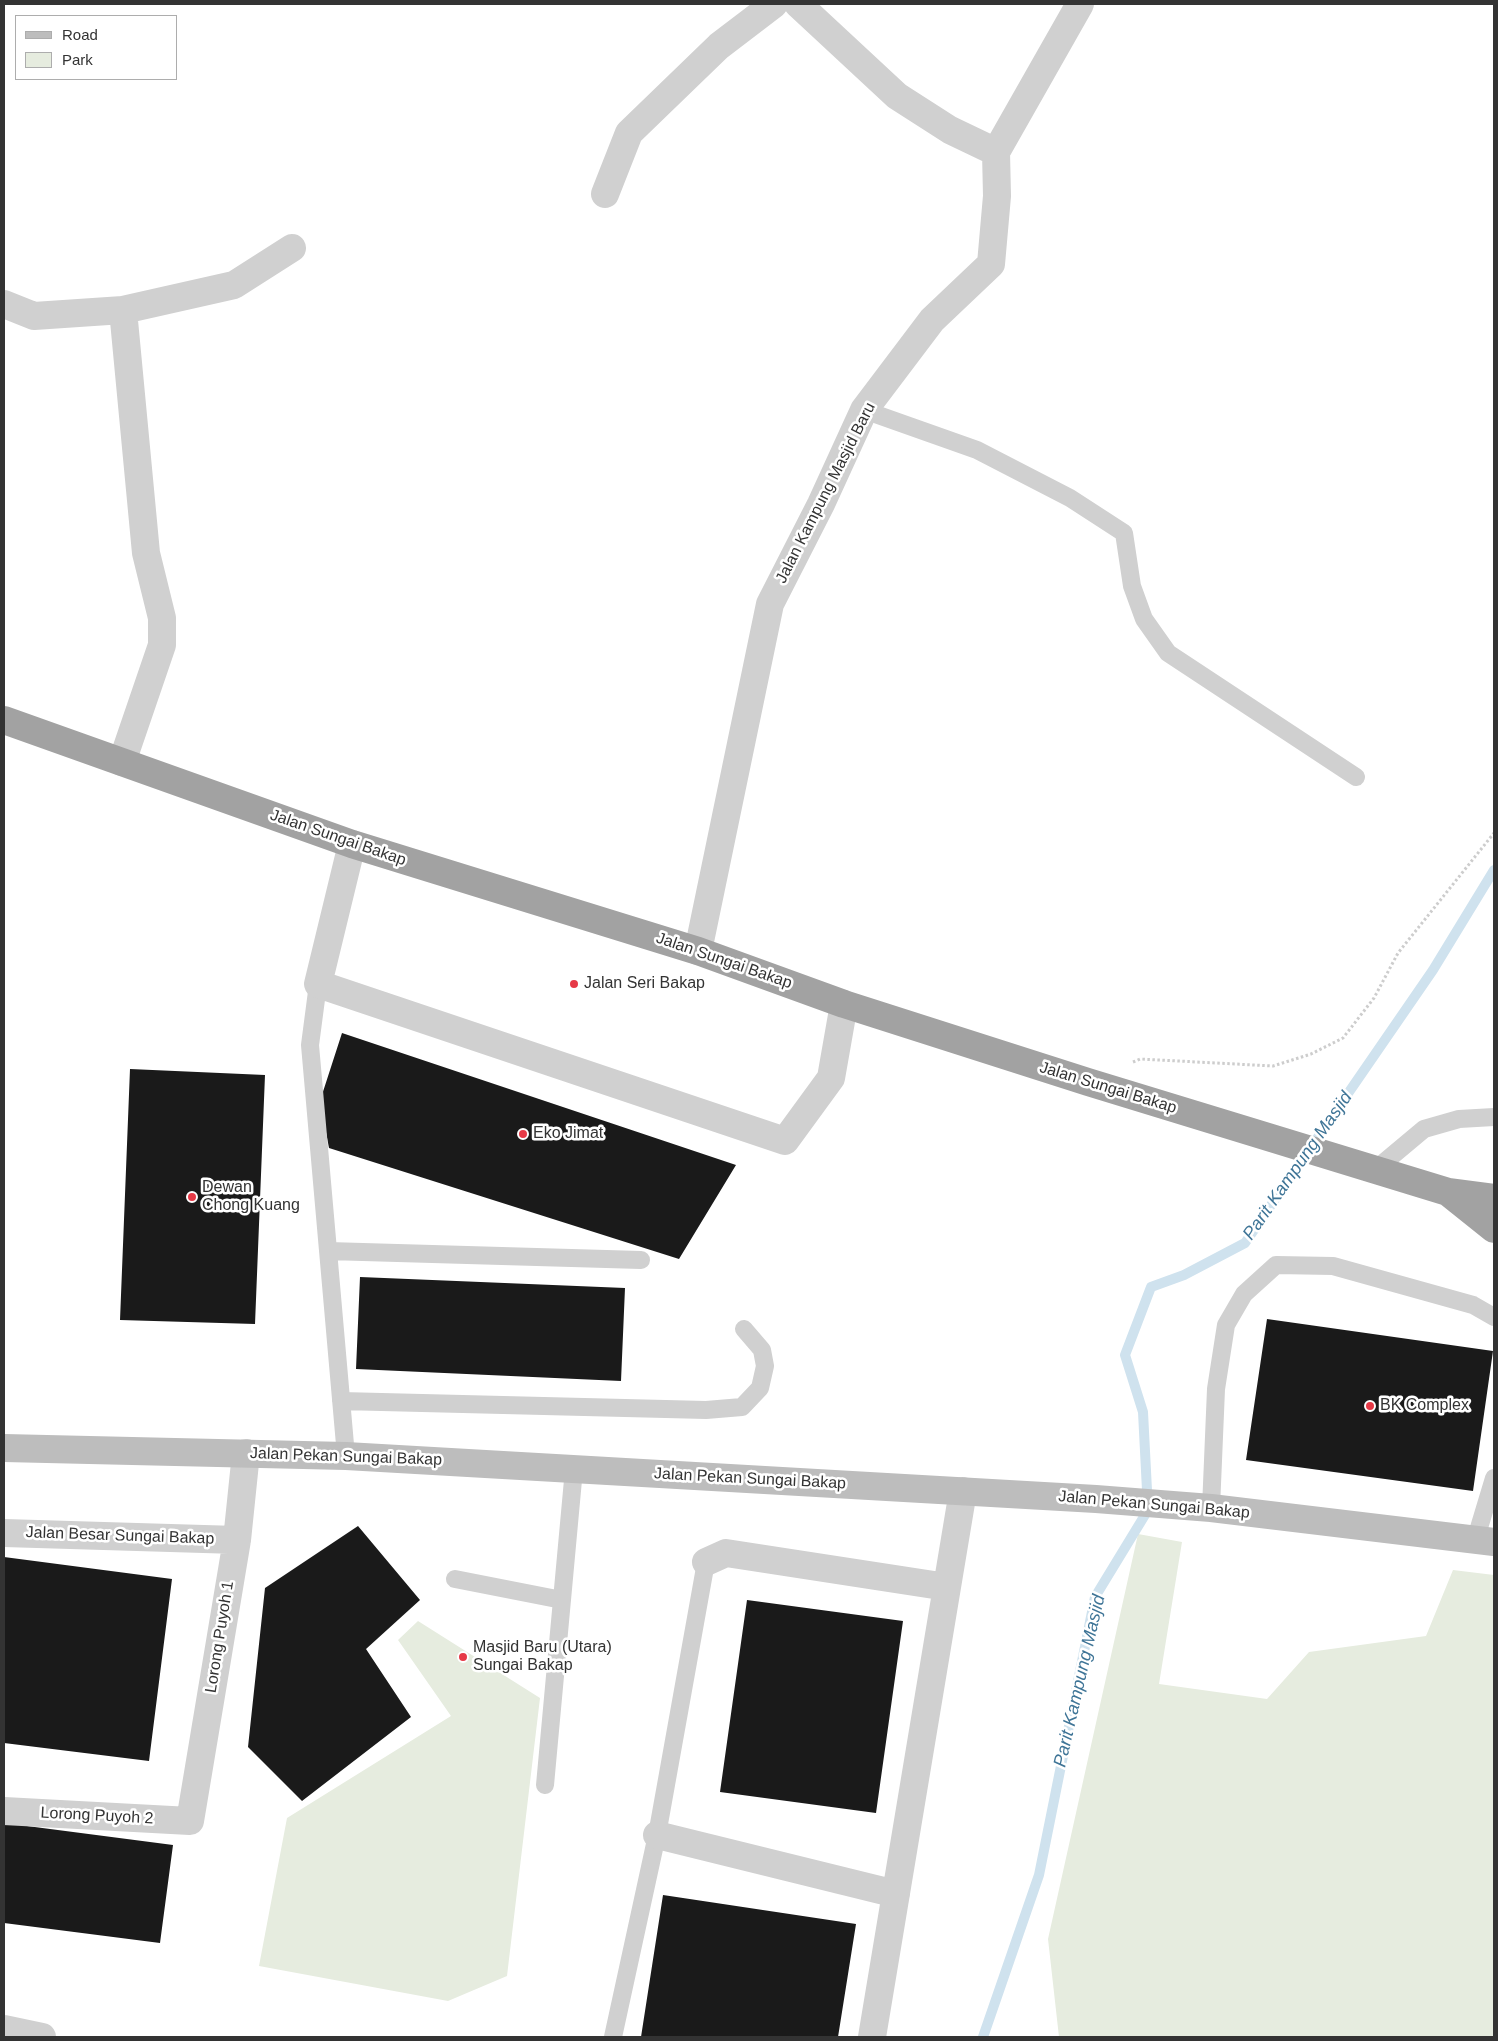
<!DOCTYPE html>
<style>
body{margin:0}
#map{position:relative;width:1498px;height:2041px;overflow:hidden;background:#fff;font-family:Arial,sans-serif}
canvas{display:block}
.frame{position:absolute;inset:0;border:5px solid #333;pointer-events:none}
.legend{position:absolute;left:15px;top:15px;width:162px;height:65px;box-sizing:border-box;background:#fff;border:1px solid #adadad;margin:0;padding:6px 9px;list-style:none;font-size:15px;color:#333}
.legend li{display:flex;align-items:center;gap:10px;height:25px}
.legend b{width:25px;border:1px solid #adadad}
</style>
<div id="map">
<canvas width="1498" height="2041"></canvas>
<div class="frame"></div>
<ul class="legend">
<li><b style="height:6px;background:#bdbdbd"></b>Road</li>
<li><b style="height:14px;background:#e6ecdf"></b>Park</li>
</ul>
</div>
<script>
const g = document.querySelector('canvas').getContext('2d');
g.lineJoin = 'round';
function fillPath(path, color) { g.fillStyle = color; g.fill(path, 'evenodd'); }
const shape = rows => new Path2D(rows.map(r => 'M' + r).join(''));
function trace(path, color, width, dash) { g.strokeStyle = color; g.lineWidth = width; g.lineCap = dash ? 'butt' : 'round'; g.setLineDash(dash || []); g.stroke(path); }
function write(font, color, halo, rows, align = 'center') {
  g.font = font + ' Arial,sans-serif'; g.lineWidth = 5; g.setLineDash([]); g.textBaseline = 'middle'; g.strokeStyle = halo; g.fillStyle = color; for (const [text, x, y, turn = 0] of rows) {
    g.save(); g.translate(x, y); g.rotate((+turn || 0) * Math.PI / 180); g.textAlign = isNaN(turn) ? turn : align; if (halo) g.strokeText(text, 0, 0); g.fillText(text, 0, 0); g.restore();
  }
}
const green = shape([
 [1138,1534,1182,1542,1159,1684,1267,1699,1309,1652,1426,1636,1453,1570,1494,1575,1494,2037,1059,2037,1048,1939],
 [418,1621,540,1698,507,1976,448,2001,259,1966,287,1818,451,1716,398,1640]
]);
const stream = shape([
 [983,2037,1039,1875,1095,1597,1148,1510,1143,1412,1125,1355,1151,1287,1184,1275,1245,1243,1433,970,1494,870]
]);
const building = shape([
 [342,1033,736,1165,679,1259,329,1148,320,1101],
 [130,1069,265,1075,255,1324,120,1320],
 [360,1277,625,1288,621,1381,356,1369],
 [1267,1319,1493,1351,1473,1491,1246,1460],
 [358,1526,420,1600,366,1649,411,1717,302,1801,248,1747,265,1588],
 [4,1557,172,1579,149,1761,4,1743],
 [747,1600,903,1621,876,1813,720,1792],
 [4,1823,173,1845,160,1943,4,1923],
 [663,1895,856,1924,838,2037,641,2037]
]);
const path = shape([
 [1133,1062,1140,1059,1273,1066,1311,1054,1343,1038,1374,998,1398,953,1494,833]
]);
const service = shape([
 [864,410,977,450,1070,498,1124,533,1132,586,1144,619,1168,653,1356,777],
 [318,984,310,1045,346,1456],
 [1375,1170,1424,1129,1459,1119,1494,1117],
 [328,1251,641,1260],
 [341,1401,706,1410,742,1407,760,1388,765,1366,762,1350,744,1329],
 [1211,1508,1216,1389,1226,1325,1244,1294,1276,1265,1333,1266,1473,1305,1494,1317],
 [1475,1541,1494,1478],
 [455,1579,562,1600],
 [545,1785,574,1469],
 [613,2037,657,1835,706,1562]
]);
const minor = shape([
 [798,4,897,96,950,130,996,152],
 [605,194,629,133,719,46,774,4],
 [4,304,34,316,123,310,234,285,292,248],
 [122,762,162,645,162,618,146,553,123,310],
 [352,844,318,984,785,1141,831,1078,844,1004],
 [698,951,770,604,821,504,864,410,932,320,991,264,997,196,996,152,1080,4],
 [4,1533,237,1540],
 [706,1562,726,1553,947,1587],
 [4,1811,190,1821,237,1540,246,1453],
 [657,1835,896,1894],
 [4,2029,42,2037],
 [872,2037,963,1491]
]);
const secondary = shape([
 [4,1448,346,1456,1096,1499,1211,1508,1494,1542]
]);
const trunk = shape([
 [4,720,352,844,698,951,844,1004,1088,1082,1448,1192,1494,1198],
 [1449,1193,1494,1229]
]);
const markers = [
 [574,984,5,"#e63946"],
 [523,1134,5,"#e63946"],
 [192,1197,5,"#e63946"],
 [1370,1406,5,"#e63946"],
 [463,1657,5,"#e63946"]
];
const streetNames = [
 ["Jalan Kampung Masjid Baru",826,493,-63],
 ["Jalan Sungai Bakap",338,838,19],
 ["Jalan Sungai Bakap",724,961,19],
 ["Jalan Sungai Bakap",1108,1088,17],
 ["Jalan Pekan Sungai Bakap",346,1457,2],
 ["Jalan Pekan Sungai Bakap",750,1479,3],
 ["Jalan Pekan Sungai Bakap",1154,1505,5],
 ["Jalan Besar Sungai Bakap",120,1536,2],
 ["Lorong Puyoh 1",220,1637,-81],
 ["Lorong Puyoh 2",97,1816,3]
];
const poiNames = [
 ["Jalan Seri Bakap",584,984],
 ["Eko Jimat",533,1134],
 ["Dewan",202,1188],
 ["Chong Kuang",202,1206],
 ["BK Complex",1380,1406],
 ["Masjid Baru (Utara)",473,1648],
 ["Sungai Bakap",473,1666]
];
const waterNames = [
 ["Parit Kampung Masjid",1298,1166,-55],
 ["Parit Kampung Masjid",1080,1681,-77]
];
fillPath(green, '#e6ecdf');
trace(stream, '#cfe2ee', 10);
fillPath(building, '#1a1a1a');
trace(path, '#cdcdcd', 3, [2.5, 2.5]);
trace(service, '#d0d0d0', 18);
trace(minor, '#d0d0d0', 28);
trace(secondary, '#bdbdbd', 28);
trace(trunk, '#a2a2a2', 28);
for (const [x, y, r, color] of markers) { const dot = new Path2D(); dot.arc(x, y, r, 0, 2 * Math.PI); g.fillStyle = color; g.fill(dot); trace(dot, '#fff', 2); }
write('16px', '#333', '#fff', streetNames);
write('16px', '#333', '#fff', poiNames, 'left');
write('italic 18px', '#3f7597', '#fff', waterNames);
</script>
